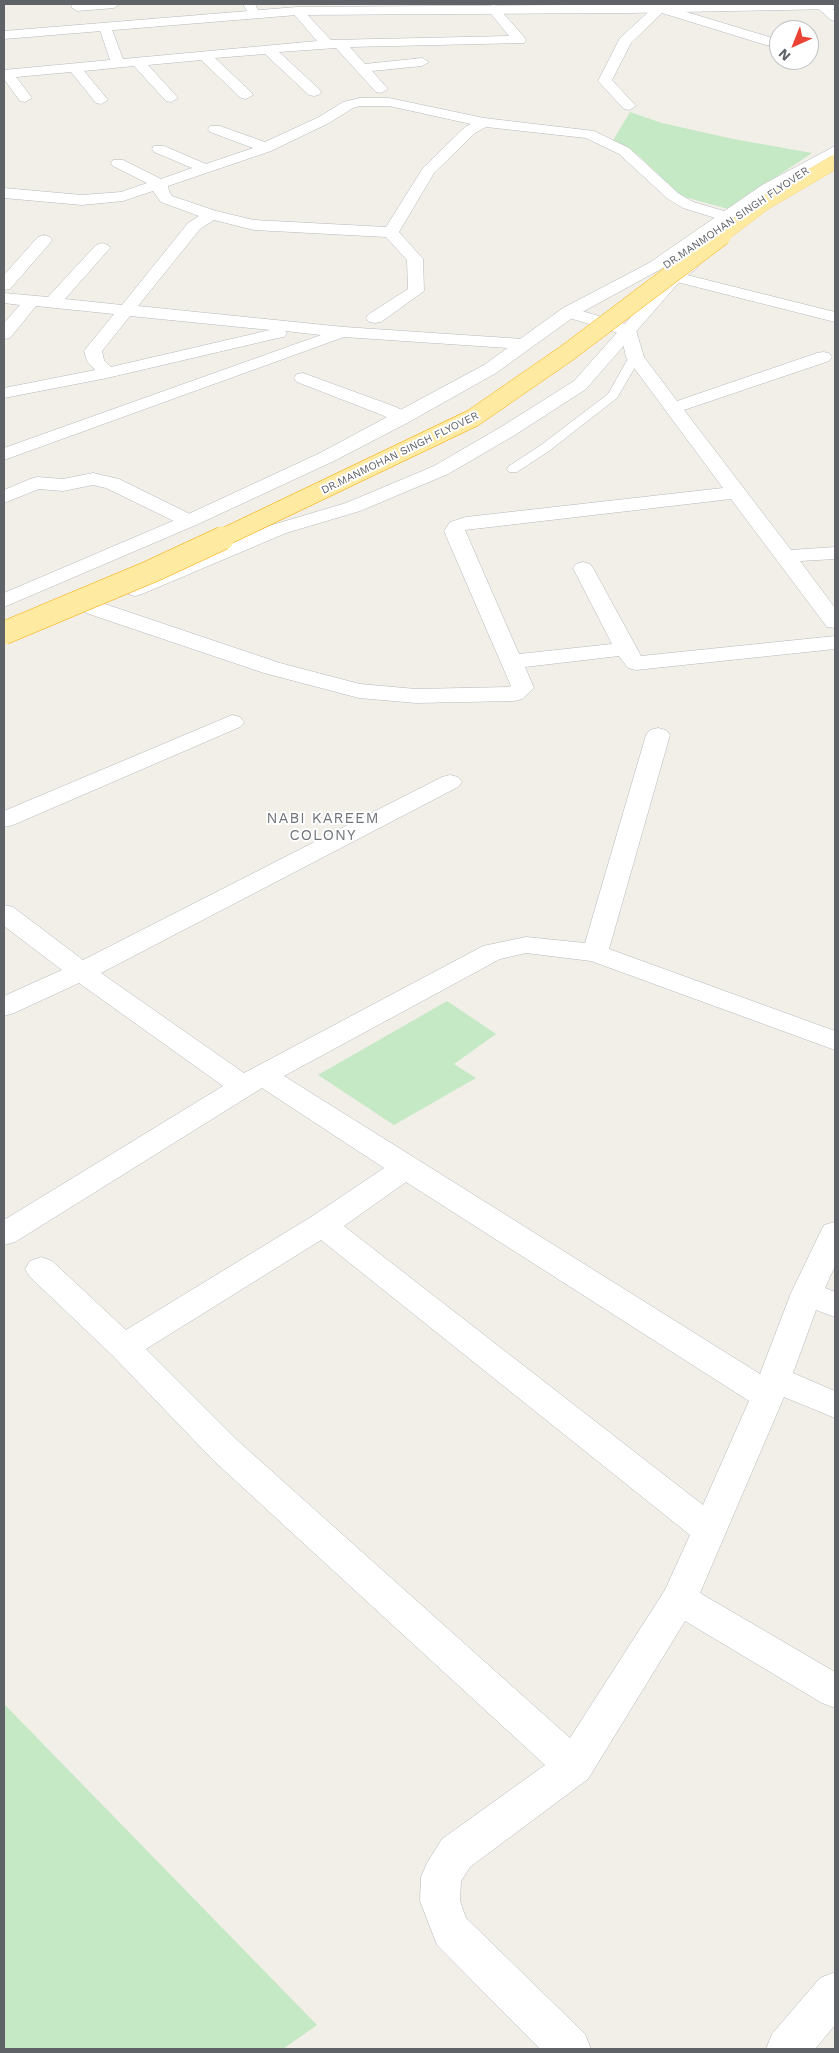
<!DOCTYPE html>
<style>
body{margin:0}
#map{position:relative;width:839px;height:2053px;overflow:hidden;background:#f1efe8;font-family:"Work Sans",sans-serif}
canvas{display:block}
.frame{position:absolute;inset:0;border:5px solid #5f6368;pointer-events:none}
.north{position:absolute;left:769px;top:20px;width:50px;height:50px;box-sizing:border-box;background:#fff;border:1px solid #bfc1c3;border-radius:50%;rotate:224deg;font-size:14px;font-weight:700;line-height:20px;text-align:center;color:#5f6368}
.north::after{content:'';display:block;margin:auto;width:18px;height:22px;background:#ea4335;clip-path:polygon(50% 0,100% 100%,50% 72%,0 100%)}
</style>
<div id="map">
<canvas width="839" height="2053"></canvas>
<div class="frame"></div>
<div class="north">N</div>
</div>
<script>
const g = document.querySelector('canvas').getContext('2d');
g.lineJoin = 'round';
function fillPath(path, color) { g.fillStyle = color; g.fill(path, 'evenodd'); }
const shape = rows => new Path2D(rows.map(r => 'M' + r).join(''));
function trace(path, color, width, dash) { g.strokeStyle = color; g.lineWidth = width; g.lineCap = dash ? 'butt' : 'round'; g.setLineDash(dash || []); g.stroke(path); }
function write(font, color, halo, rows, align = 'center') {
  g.font = font + ' "Work Sans",sans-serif'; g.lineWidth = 4; g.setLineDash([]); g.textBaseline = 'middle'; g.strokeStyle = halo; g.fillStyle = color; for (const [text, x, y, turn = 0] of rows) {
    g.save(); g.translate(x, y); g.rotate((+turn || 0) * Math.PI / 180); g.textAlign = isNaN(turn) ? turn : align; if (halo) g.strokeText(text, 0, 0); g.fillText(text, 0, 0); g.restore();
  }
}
const green = shape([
 [630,112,662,123,733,139,812,153,728,209,681,196,638,155,612,142],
 [447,1001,496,1034,454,1064,476,1078,394,1125,318,1075],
 [4,1704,317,2025,283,2049,4,2049]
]);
const service = shape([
 [635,354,641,357,617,398,549,451,517,472,509,472,507,469,509,466,541,445,608,394,629,357,635,354]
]);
const minor = shape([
 [73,4,120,4,114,8,77,11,71,7,73,4],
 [243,4,255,4,260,14,254,18,250,17,243,4],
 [660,4,776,39,778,42,776,45,766,45,662,13,631,43,612,80,636,106,629,110,624,109,598,81,620,38,656,5,660,4],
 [813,4,826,4,835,11,835,21,831,20,813,4],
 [493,5,497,6,524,37,526,40,524,43,350,47,365,64,422,58,429,62,422,66,372,71,388,89,381,93,376,92,336,48,279,52,319,89,321,92,319,95,314,96,309,95,265,54,215,58,251,92,253,95,246,99,241,98,201,60,148,65,178,98,171,102,166,101,134,66,84,71,108,100,101,104,96,103,71,72,16,77,32,98,25,102,20,101,4,79,4,70,110,60,99,27,105,23,111,27,123,59,317,41,291,11,297,7,301,8,331,40,509,36,487,9,493,5],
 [360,98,389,98,484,118,594,131,629,148,678,193,693,202,731,213,733,216,731,219,725,221,683,208,668,199,619,154,586,138,486,127,475,133,434,173,399,232,423,259,424,291,381,322,375,323,369,322,366,318,369,314,408,289,407,260,386,237,254,230,214,220,200,229,138,306,344,327,523,339,529,340,532,344,529,348,523,349,344,337,4,460,4,448,321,335,285,331,287,333,284,337,278,338,107,378,4,398,4,388,95,370,87,361,84,351,114,314,36,306,10,338,4,339,4,323,20,305,4,303,4,293,48,297,96,245,102,243,108,245,110,248,65,299,122,305,188,223,199,216,161,202,153,191,123,201,82,205,4,198,4,188,82,195,121,192,147,183,113,166,111,163,113,160,123,160,161,179,192,168,154,152,152,149,154,146,164,146,206,164,253,148,210,132,208,129,210,126,220,126,265,142,319,117,343,102,360,98],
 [360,106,389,106,471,124,465,127,423,168,386,227,254,220,216,211,172,196,169,191,168,186,271,151,329,123,353,108,360,106],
 [130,316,270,330,111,367,104,360,102,351,130,316],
 [44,235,50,237,52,240,50,243,10,289,4,290,4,275,38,237,44,235],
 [675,272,835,312,835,322,669,280,667,277,669,274,675,272],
 [569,307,635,327,644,357,677,401,817,353,823,352,829,353,832,357,829,361,684,410,791,550,835,547,835,559,800,561,835,608,835,628,827,627,731,499,465,530,519,654,612,644,573,568,576,564,583,562,590,564,593,568,641,656,835,636,835,649,636,670,628,668,619,656,525,667,534,688,522,699,514,701,416,703,359,698,264,673,86,613,83,608,86,603,94,602,102,603,280,663,360,684,416,689,509,687,511,686,444,531,450,522,466,517,723,488,626,357,621,334,563,316,560,312,563,308,569,307],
 [303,373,396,407,409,414,411,418,409,422,402,424,395,422,382,415,297,382,294,378,297,374,303,373],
 [93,473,119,479,196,517,199,521,196,525,189,527,182,525,106,488,93,485,63,491,39,489,4,503,4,490,30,479,37,477,63,479,93,473],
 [232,715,240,717,244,722,240,727,13,825,4,827,4,811,232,715],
 [658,728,666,730,670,735,609,949,835,1031,835,1050,591,961,526,953,500,959,284,1076,760,1374,791,1293,820,1233,824,1225,835,1222,835,1266,825,1288,835,1292,835,1317,816,1310,793,1373,835,1391,835,1418,784,1397,700,1593,835,1672,835,1708,822,1703,685,1621,588,1779,470,1867,461,1881,460,1901,466,1918,585,2034,591,2049,540,2049,437,1945,420,1901,421,1877,427,1863,442,1839,545,1765,214,1461,113,1356,30,1277,25,1269,30,1261,41,1257,52,1261,126,1330,311,1217,384,1168,262,1088,15,1242,4,1245,4,1220,223,1086,79,983,14,1013,4,1016,4,996,62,970,4,926,4,905,13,907,83,960,442,777,450,775,458,777,462,782,458,787,101,973,244,1073,483,946,526,937,585,943,646,735,650,730,658,728],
 [406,1182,749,1401,703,1505,344,1226,406,1182],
 [321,1240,690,1535,665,1590,570,1738,238,1441,146,1349,321,1240],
 [835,1972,835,2025,815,2049,766,2049,772,2034,820,1978,835,1972]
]);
const tertiary = shape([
 [706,4,835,4,835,9,629,13,297,15,4,39,4,31,297,7,706,4],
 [835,146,835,156,772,191,661,269,575,316,496,373,409,422,334,461,196,525,4,607,4,593,182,517,320,453,484,365,563,308,649,263,762,185,835,146],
 [690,261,696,263,698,266,696,269,681,280,586,389,515,435,448,474,360,511,286,533,142,594,135,596,128,594,124,590,128,586,272,525,346,503,434,466,501,427,574,381,669,274,684,263,690,261]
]);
const trunkBridgeFar2 = shape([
 [720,237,765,203,835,162]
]);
const trunkBridgeFar1 = shape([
 [220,539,473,418,567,353,722,236]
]);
const trunkBridge = shape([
 [4,633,152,571,223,538]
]);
const farStreetnames = [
 ["DR.MANMOHAN SINGH FLYOVER",736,218,-34],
 ["DR.MANMOHAN SINGH FLYOVER",400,453,-26]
];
const neighbourhoodNames = [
 ["NABI KAREEM",323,819],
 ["COLONY",323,836]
];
fillPath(green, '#c5e8c5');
trace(service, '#b5b8bc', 1);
trace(minor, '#b5b8bc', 1);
trace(tertiary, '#b5b8bc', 1);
fillPath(service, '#fff');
fillPath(minor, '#fff');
fillPath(tertiary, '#fff');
trace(trunkBridgeFar2, '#f9ab00', 14, []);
trace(trunkBridgeFar1, '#f9ab00', 19, []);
trace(trunkBridge, '#f9ab00', 24, []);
trace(trunkBridgeFar2, '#feeaa1', 14);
trace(trunkBridgeFar1, '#feeaa1', 18);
trace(trunkBridge, '#feeaa1', 23);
write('11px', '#5f6368', '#fff', farStreetnames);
g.letterSpacing = '1px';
write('15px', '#70757a', '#fff', neighbourhoodNames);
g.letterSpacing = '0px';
</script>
